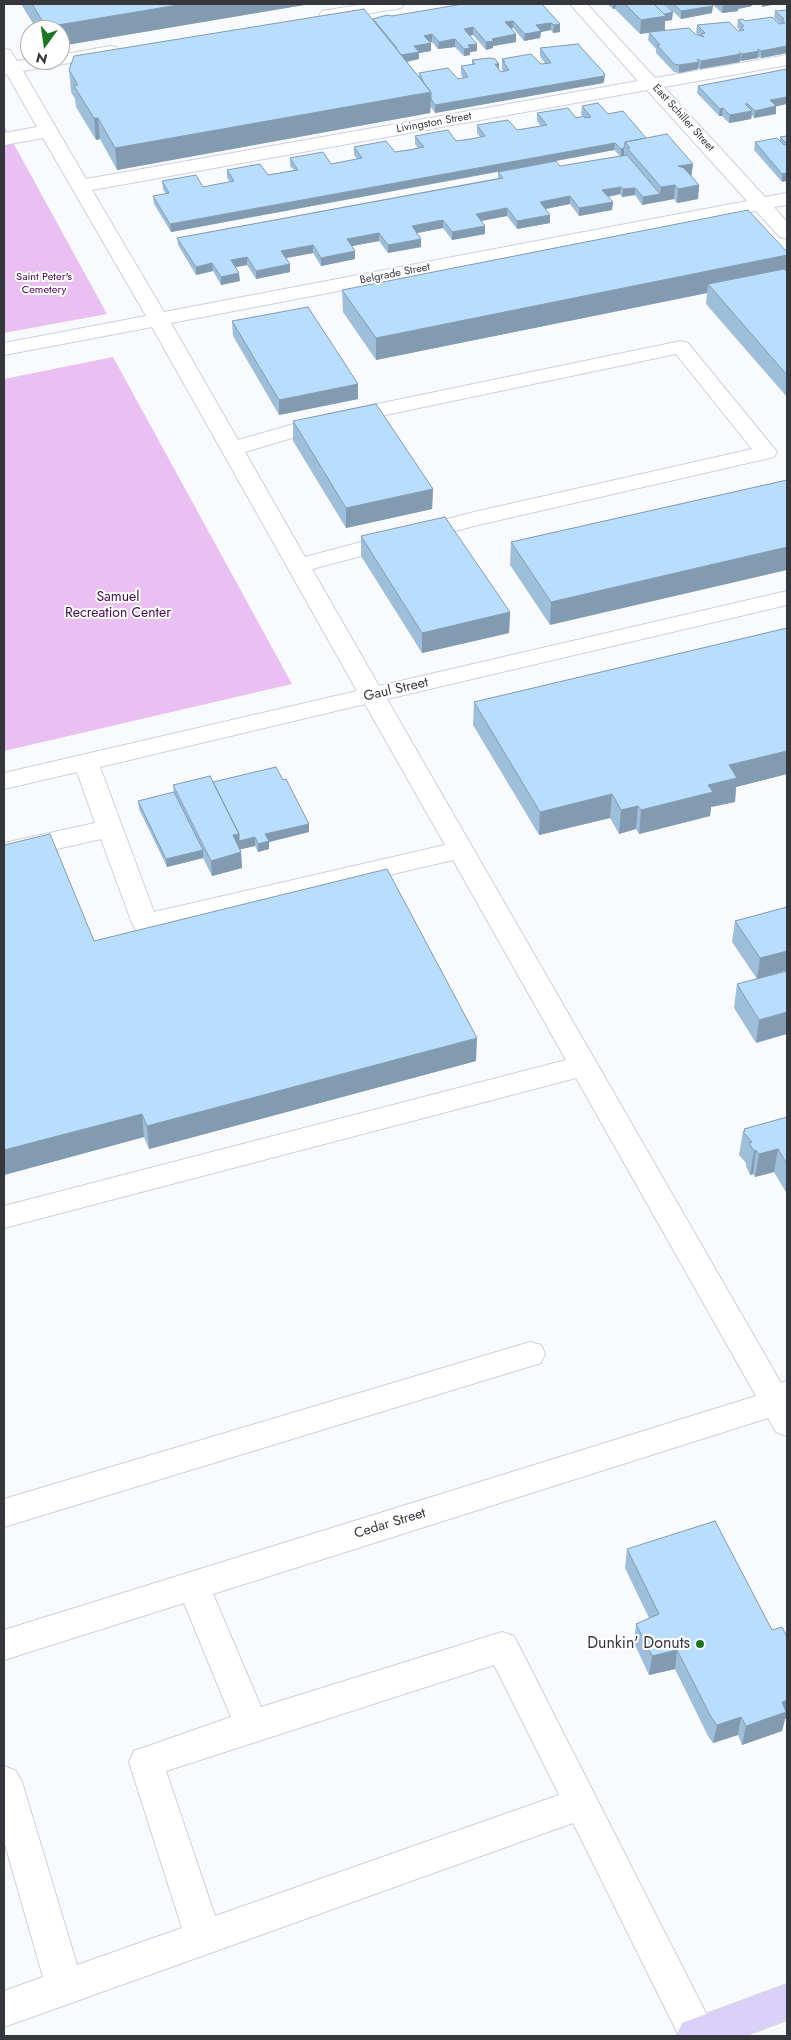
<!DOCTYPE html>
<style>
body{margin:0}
#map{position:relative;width:791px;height:2040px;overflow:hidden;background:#f9fafd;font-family:Jost,sans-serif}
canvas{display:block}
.frame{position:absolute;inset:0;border:5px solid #35373d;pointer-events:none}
.north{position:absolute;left:20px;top:20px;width:50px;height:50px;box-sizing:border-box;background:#fff;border:1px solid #aeafb1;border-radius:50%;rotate:194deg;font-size:14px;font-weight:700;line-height:20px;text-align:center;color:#35373d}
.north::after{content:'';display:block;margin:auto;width:18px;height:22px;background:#1d7523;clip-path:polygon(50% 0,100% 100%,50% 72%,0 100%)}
</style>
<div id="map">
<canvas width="791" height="2040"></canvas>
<div class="frame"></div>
<div class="north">N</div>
</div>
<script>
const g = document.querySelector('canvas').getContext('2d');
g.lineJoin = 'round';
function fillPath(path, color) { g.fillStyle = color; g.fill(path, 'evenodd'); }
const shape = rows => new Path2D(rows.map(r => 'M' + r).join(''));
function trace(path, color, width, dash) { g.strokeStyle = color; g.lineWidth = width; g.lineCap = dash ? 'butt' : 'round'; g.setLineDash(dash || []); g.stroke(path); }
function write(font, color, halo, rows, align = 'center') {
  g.font = font + ' Jost,sans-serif'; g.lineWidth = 4; g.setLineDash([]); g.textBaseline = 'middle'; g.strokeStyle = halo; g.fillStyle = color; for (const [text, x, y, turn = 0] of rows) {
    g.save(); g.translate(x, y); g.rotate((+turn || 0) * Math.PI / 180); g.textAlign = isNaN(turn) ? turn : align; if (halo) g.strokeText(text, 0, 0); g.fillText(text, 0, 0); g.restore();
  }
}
const green = shape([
 [4,126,107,314,4,333],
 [113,357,292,684,4,751,4,379]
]);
const minor = shape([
 [365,4,404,4,401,8,395,9,328,20,322,19,319,15,322,11,328,10,365,4],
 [570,4,587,4,655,78,787,55,787,65,664,87,765,197,787,193,787,205,774,207,787,222,787,239,780,237,756,211,171,323,238,440,329,414,681,341,688,343,777,452,774,457,478,525,312,569,379,686,787,591,787,605,387,699,781,1383,787,1381,787,1436,776,1432,768,1418,213,1594,261,1707,502,1632,514,1636,717,2035,679,2036,573,1823,4,2027,4,1991,43,1977,4,1841,4,1766,16,1771,22,1782,77,1965,182,1928,129,1762,134,1751,231,1717,184,1603,4,1660,4,1630,756,1396,576,1078,4,1228,4,1206,566,1060,453,860,145,932,136,930,132,923,101,839,4,861,4,843,95,823,77,772,4,789,4,773,357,691,152,327,4,355,4,343,146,316,43,138,4,145,4,133,37,127,7,74,4,74,4,49,10,50,17,61,30,59,60,60,60,55,110,46,116,47,119,51,116,55,110,56,23,71,86,179,638,81,570,4],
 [647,90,747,201,164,312,92,190,647,90],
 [676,354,752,449,474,512,305,557,245,452,333,426,676,354],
 [365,704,445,845,154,912,100,767,365,704],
 [494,1665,559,1795,215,1916,166,1771,494,1665],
 [530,1342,541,1345,545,1354,541,1363,4,1527,4,1499,530,1342]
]);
const major = shape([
 [787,1984,787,2020,744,2036,676,2036,682,2023,787,1984]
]);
const wall = shape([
 [21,4,310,4,60,46,60,30,37,30],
 [542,4,560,32,553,33,551,30,541,32,540,38,524,41,513,28,511,29,516,34,516,42,493,46,493,48,486,50,473,35,470,36,477,44,477,51,470,52,470,55,464,56,455,47,438,49,432,42,430,42,431,51,419,53,419,59,407,62,419,77,419,73,458,79,463,78,461,74,461,66,472,64,472,60,499,64,499,69,501,72,503,71,502,70,502,59,541,64,545,64,540,56,540,48,605,74,604,81,603,83,435,113,431,107,430,113,117,170,100,139,96,140,76,107,75,99,71,92,69,70,392,16],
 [607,4,711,4,712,13,681,19,665,4,672,20,665,21,665,30,650,32,695,34,699,35,696,33,697,25,738,31,740,31,737,27,738,20,745,21,780,24,774,18,775,11,787,10,787,53,761,58,758,57,758,58,740,61,740,62,700,69,698,68,698,69,679,73,674,72,656,53,656,49,648,40,649,33,640,34,615,9,613,9],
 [712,4,752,4,752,6,738,9,738,11,722,13],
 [698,86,776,106,776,114,754,118,752,115,751,119,729,123,722,116,719,116,697,93],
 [582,106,608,114,646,138,693,164,691,176,699,185,698,199,677,203,674,199,642,205,635,195,622,197,620,194,608,197,613,202,612,210,579,216,570,204,546,209,550,223,517,229,507,216,481,221,485,226,485,234,452,240,443,228,417,233,421,239,421,247,388,253,379,241,352,246,355,251,355,259,321,266,313,253,286,258,290,264,290,272,256,279,247,265,236,267,240,281,221,285,213,271,196,275,178,245,177,238,498,178,498,172,171,232,154,204,153,196,166,194,163,189,162,181,203,187,230,182,227,178,227,170,268,175,294,170,290,166,290,158,331,164,357,159,354,155,354,147,395,152,418,148,415,144,415,136,456,141,480,137,477,133,477,125,517,130,541,126,537,121,537,113,576,118,583,116,581,114],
 [614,150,620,156,560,166,556,161],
 [787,136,782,182,754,150,755,142,780,141,780,137],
 [787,252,787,397,706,304,707,293,376,360,343,312,342,290],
 [232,321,358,384,358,399,279,415,233,336],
 [293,421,433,489,432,509,346,528,293,441],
 [787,480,550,625,510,565,511,542],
 [361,536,510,612,509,633,422,653,361,556],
 [787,628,787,774,736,787,735,802,711,807,710,816,639,834,636,829,619,834,610,818,539,835,473,725,474,702],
 [283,780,309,824,309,832,269,842,269,849,258,852,255,846,240,849,241,852,242,868,212,876,203,858,167,867,139,809,138,801,174,792,173,785,213,782],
 [4,845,94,941,476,1061,149,1149,144,1137,4,1175],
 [787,907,787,970,757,979,732,942,735,921],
 [787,971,756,1043,734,1008,737,984],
 [787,1117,787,1194,774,1172,755,1177,753,1174,750,1175,746,1166,746,1163,739,1155,743,1132,744,1131,744,1129],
 [627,1549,785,1719,782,1731,742,1745,738,1735,713,1743,708,1736,675,1669,649,1675,634,1643,636,1624,649,1618,625,1568]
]);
const shadedWall = shape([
 [184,4,310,4,60,46,60,30,46,30,46,27],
 [613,4,616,4,615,9,613,9],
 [736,4,752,4,752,6,738,9,738,11,722,13,723,6],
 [762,4,777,4,762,7],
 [713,6,712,13,681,19,681,11],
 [673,12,672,20,665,21,665,30,640,34,641,20,658,15],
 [513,21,513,28,505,30,505,22],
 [551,23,551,30,541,32,540,38,524,41,525,34,536,25],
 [560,24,560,32,553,33,554,25],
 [473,27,473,35,464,37,464,29],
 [432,34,432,42,424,43,424,36],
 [516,34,516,42,493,46,493,48,486,50,486,42,492,39],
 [455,39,455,47,438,49,439,42],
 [431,43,431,51,419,53,419,59,399,63,400,55,414,46],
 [477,44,477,51,470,52,470,55,464,56,464,49,468,45],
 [787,46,787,53,761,58,761,51],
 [759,51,758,58,741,61,742,54],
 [741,54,740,62,700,69,701,61],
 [699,62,698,69,679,73,679,65],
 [495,64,499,64,499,71],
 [605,74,604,81,603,83,435,113,435,105],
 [431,92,430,113,117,170,115,148],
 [787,97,787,104,769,108,770,100],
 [776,106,776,114,754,118,755,111],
 [723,108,722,116,719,116,720,109],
 [752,111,751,119,729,123,730,115],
 [94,118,98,118,100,139,96,140],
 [615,143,614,150,171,232,170,224],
 [624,148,624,156,621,157,621,149],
 [693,164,691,178,678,166],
 [787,173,787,181,782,182,782,174],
 [675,185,674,199,642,205,643,197,660,194,661,187],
 [699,185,698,199,677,203,678,189],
 [621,187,620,194,602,198,602,190],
 [635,188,635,195,622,197,623,189],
 [570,196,570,204,540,210,540,202],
 [613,202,612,210,579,216,579,208],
 [507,208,507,216,476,222,476,214],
 [550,215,550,223,517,229,517,221],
 [443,220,443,228,412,234,412,226],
 [485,226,485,234,452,240,452,232],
 [379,233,379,241,347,247,347,239],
 [421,239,421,247,388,253,388,245],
 [313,245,313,253,281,259,281,251],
 [355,251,355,259,321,266,321,258],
 [787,255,787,273,708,284,707,293,376,360,376,338],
 [247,257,247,265,231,268,231,260],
 [212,263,213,271,196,275,196,267],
 [290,264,290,272,256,279,256,271],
 [239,273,240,281,221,285,221,277],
 [358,384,358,399,279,415,279,400],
 [433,489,432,509,346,528,346,508],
 [787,547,787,570,550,625,551,602],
 [510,612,509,633,422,653,422,633],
 [787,751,787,774,736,787,735,802,711,807,710,816,639,834,641,810,708,785,729,765],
 [612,794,610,818,539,835,540,812],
 [638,806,636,829,619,834,621,810],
 [309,824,309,832,269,842,269,849,258,852,258,844,265,834],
 [239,834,255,837,255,846,234,851,233,835],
 [203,850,203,858,167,867,166,859],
 [241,852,242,868,212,876,211,861],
 [787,951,787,970,757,979,760,958],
 [787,1012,787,1034,756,1043,759,1020],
 [477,1038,476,1061,149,1149,147,1126],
 [142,1114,144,1137,4,1175,4,1150],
 [778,1149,774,1172,755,1177,759,1154],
 [756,1150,753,1174,750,1175,754,1151],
 [677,1650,675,1669,649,1675,652,1656],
 [787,1700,787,1718,785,1719,782,1731,742,1745,746,1726,782,1702],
 [741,1717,738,1735,713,1743,717,1725]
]);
const building = shape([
 [32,4,184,4,46,27,32,4],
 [463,4,542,4,560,24,554,25,551,23,536,25,541,31,525,34,513,21,505,22,516,34,492,39,494,41,486,42,473,27,464,29,477,44,468,45,470,48,464,49,455,39,439,42,432,34,424,36,431,43,414,46,419,52,401,55,396,48,397,48,373,19,387,15,392,16,463,4],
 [625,4,654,4,666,16,641,20,625,4],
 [654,4,664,4,673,12,664,14,654,4],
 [674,4,711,4,713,6,681,11,674,4],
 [721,4,736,4,723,6,721,4],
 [364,9,431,92,115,148,98,118,94,118,74,86,78,85,69,70,74,56,364,9],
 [787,10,787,46,761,51,757,49,759,51,742,54,739,52,741,54,701,61,697,59,699,62,679,65,674,64,657,45,660,45,649,32,689,28,695,34,704,37,701,34,705,33,697,25,729,22,738,31,744,30,741,27,744,26,738,20,743,19,745,21,772,17,779,24,785,23,782,20,784,19,775,11,787,10],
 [578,44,605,74,604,76,435,105,431,99,431,92,425,85,419,73,448,68,458,79,468,77,461,66,475,64,472,60,490,58,495,59,499,64,495,64,501,72,509,70,503,62,505,62,502,59,531,54,541,64,551,63,540,48,578,44],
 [787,69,787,97,770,100,776,106,755,111,748,104,745,104,752,111,730,115,723,108,720,109,698,86,787,69],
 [598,103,608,114,623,111,646,138,625,142,624,148,621,149,615,143,170,224,153,196,169,193,162,181,196,175,203,187,218,184,234,181,227,170,260,164,268,175,298,170,290,158,323,152,331,164,362,158,354,147,386,141,395,152,409,150,424,147,415,136,448,130,456,141,471,139,485,136,477,125,508,120,517,130,547,125,537,113,568,108,576,118,584,116,585,118,591,117,582,106,598,103],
 [667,134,693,164,678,166,684,168,699,185,678,189,675,185,661,187,627,148,630,148,625,142,667,134],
 [787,136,787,173,782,174,755,142,777,138,784,145,787,144,780,137,787,136],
 [627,155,660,194,643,197,635,188,623,189,621,187,602,190,613,202,579,208,570,196,540,202,550,215,517,221,507,208,476,214,485,226,452,232,443,220,412,226,421,239,388,245,379,233,347,239,355,251,321,258,313,245,281,251,290,264,256,271,247,257,231,260,239,273,221,277,212,263,196,267,177,238,503,178,498,172,556,161,560,166,627,155],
 [748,210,787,252,787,255,376,338,342,290,748,210],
 [784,269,787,272,787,375,708,284,784,269],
 [308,307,358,384,279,400,232,321,308,307],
 [376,404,433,489,346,508,293,421,376,404],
 [787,480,787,547,551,602,511,542,787,480],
 [445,517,510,612,422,633,361,536,445,517],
 [787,628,787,751,729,765,737,778,708,785,713,792,641,810,638,806,621,810,612,794,540,812,474,702,787,628],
 [276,767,283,780,286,779,309,824,265,834,269,841,258,844,255,837,239,841,239,834,213,782,276,767],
 [210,776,239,834,233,835,241,852,211,861,173,785,210,776],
 [174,792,203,850,166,859,138,801,174,792],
 [50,834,94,941,387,869,477,1038,147,1126,142,1114,4,1150,4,845,50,834],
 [787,907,787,951,760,958,735,921,787,907],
 [787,971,787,1012,759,1020,737,984,787,971],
 [787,1117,787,1164,778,1149,759,1154,756,1150,754,1151,749,1143,752,1142,743,1132,745,1131,744,1129,787,1117],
 [715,1521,772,1630,782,1627,787,1637,787,1700,782,1702,786,1712,746,1726,741,1717,717,1725,711,1717,677,1650,652,1656,636,1624,659,1614,627,1549,715,1521]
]);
const markers = [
 [700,1644,5,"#1d7523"]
];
const farStreetnames = [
 ["East Schiller Street",683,118,48],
 ["Livingston Street",434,123,-10],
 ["Belgrade Street",395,274,-11]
];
const farParknames = [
 ["Saint Peter's",44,277],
 ["Cemetery",44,290]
];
const parkNames = [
 ["Samuel",118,598],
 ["Recreation Center",118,614]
];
const streetNames = [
 ["Gaul Street",396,690,-13],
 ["Cedar Street",390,1524,-17]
];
const nearPoinames = [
 ["Dunkin' Donuts",690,1644]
];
fillPath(green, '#eabff1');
trace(minor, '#cbd1e0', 2);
trace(major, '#d7d7d8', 2);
fillPath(minor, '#fff');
fillPath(major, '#dbd0fa');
fillPath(wall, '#9fbeda');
fillPath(shadedWall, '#829bb1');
fillPath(building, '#b9ddfd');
trace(building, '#829bb1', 1);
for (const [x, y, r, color] of markers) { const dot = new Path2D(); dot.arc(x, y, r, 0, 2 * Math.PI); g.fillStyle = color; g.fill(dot); trace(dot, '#fff', 2); }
write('11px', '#35373d', '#fff', farStreetnames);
write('11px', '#460750', '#fff', farParknames);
write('14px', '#460750', '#fff', parkNames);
write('14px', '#35373d', '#fff', streetNames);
write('16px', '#35373d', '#fff', nearPoinames, 'right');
</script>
